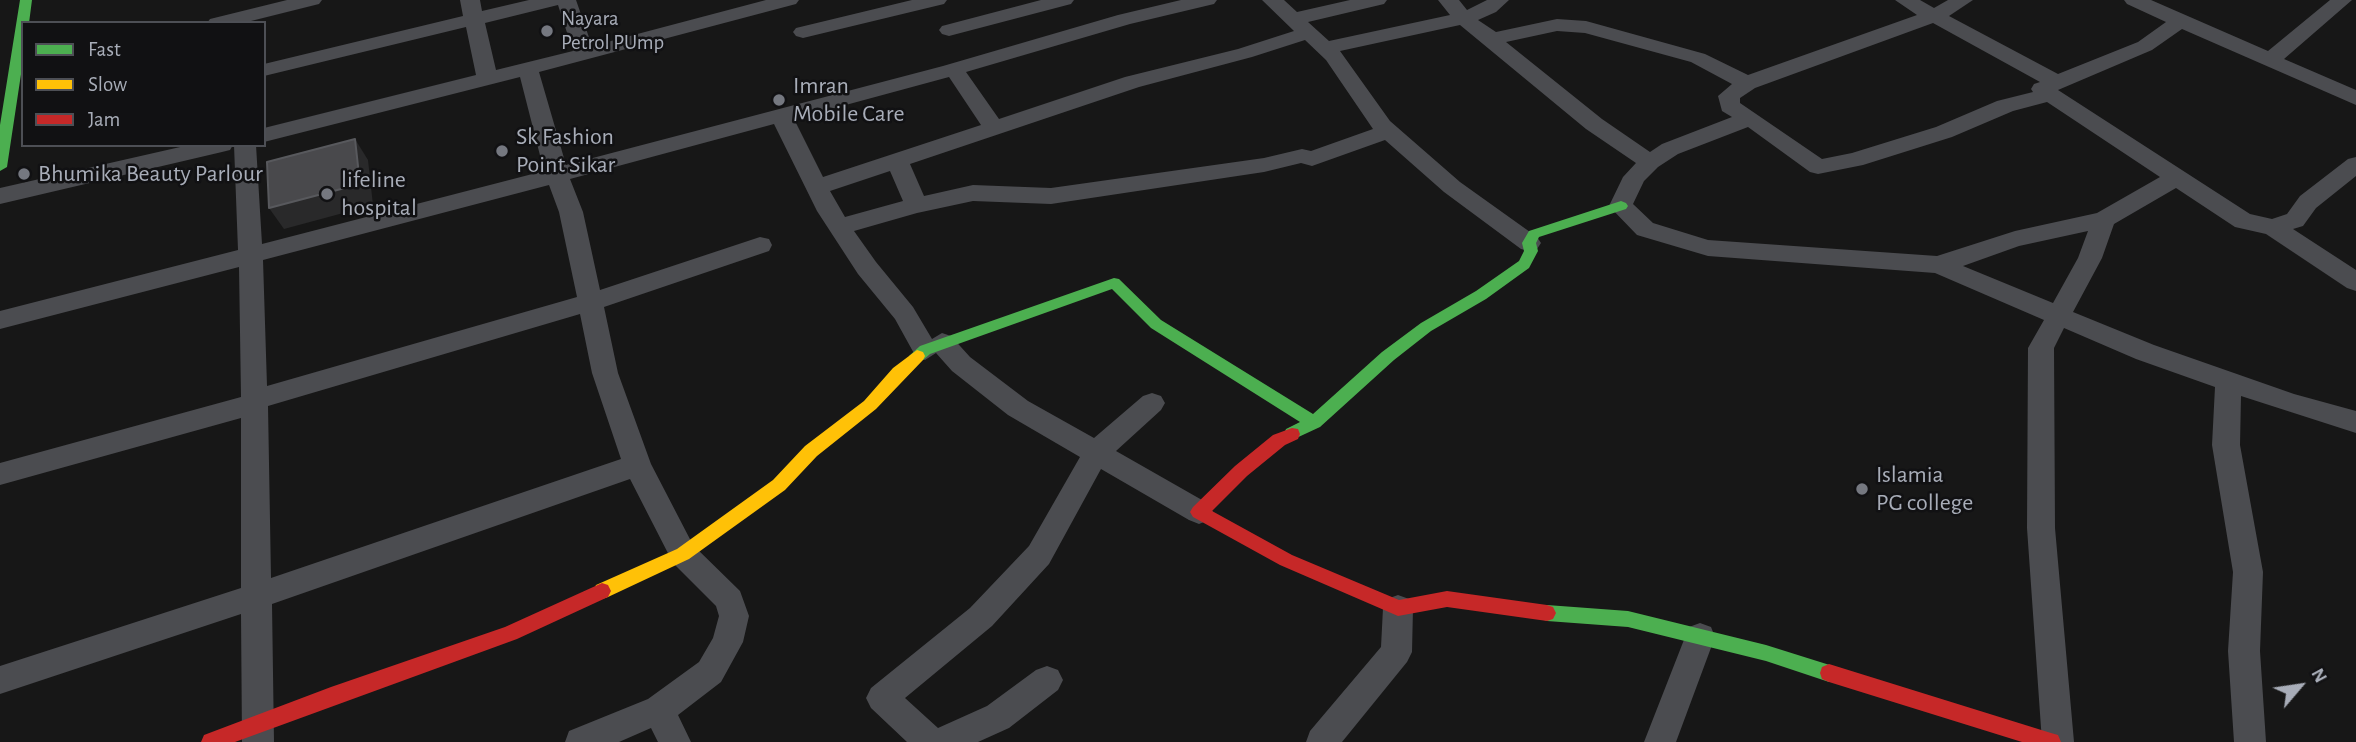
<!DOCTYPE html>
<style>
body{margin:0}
#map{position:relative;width:2356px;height:742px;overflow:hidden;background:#171717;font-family:"Alegreya Sans",sans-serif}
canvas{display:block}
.legend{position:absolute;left:21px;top:21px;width:245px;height:126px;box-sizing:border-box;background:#111113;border:2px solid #4d4f55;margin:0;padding:9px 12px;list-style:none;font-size:21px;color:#a8adb8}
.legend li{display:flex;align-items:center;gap:14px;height:35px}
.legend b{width:35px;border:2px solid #4d4f55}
.north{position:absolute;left:2265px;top:651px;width:70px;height:70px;-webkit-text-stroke:5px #111113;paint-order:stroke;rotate:61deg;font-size:19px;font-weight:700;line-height:28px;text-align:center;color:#a8adb8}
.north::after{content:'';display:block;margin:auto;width:24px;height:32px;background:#a8adb8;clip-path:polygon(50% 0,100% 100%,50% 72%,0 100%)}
</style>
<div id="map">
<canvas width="2356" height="742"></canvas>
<ul class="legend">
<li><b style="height:9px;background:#4caf50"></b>Fast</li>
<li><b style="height:9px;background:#ffc107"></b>Slow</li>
<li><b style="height:9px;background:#c62828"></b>Jam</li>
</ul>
<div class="north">N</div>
</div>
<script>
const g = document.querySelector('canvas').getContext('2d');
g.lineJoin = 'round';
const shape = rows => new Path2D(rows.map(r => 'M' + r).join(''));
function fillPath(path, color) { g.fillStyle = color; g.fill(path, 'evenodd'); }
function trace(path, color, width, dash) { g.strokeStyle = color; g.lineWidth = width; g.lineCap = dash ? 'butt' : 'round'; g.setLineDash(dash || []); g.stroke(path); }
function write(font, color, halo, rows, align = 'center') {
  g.font = font + ' "Alegreya Sans",sans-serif'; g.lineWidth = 5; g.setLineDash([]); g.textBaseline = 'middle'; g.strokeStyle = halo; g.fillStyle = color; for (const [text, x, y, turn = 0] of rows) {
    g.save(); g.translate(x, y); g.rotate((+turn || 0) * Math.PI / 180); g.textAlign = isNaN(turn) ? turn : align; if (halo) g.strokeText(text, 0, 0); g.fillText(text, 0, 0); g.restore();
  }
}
const street = shape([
 [287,0,322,0,319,4,243,23,207,23,210,19,287,0],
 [460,0,480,0,482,11,529,0,576,0,592,46,766,0,799,0,796,4,539,72,566,165,943,66,1118,15,1181,0,1217,0,1214,4,1130,24,966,72,999,119,1125,77,1238,49,1294,31,1262,0,1284,0,1297,12,1350,0,1387,0,1384,4,1308,22,1329,41,1450,15,1438,0,1459,0,1467,10,1487,0,1509,0,1496,12,1478,20,1496,32,1557,19,1586,21,1705,54,1748,75,1917,15,1895,0,1920,0,1934,8,1948,0,1973,0,1949,16,2058,74,2138,42,2166,22,2127,4,2124,0,2151,0,2268,51,2330,0,2352,0,2284,59,2356,90,2356,105,2182,29,2152,50,2058,90,2250,214,2272,219,2287,214,2300,196,2348,159,2356,157,2356,176,2316,208,2303,226,2293,229,2356,270,2356,291,2347,288,2266,234,2235,227,2176,188,2114,224,2102,258,2073,312,2154,345,2294,394,2356,411,2356,433,2241,396,2240,445,2263,572,2260,651,2266,742,2234,742,2228,651,2233,572,2212,445,2215,387,2136,359,2064,328,2054,348,2055,528,2074,742,2042,742,2027,528,2028,348,2044,320,1935,273,1708,256,1637,235,1609,206,1623,177,1636,163,1586,129,1460,25,1340,51,1390,121,1460,182,1537,237,1541,243,1537,249,1529,251,1521,249,1444,192,1385,140,1312,166,1301,163,1264,172,1051,204,973,201,917,213,854,231,876,262,913,307,932,339,942,333,951,336,970,357,1028,401,1094,438,1143,396,1152,393,1161,396,1165,403,1161,410,1116,451,1209,504,1213,512,1209,520,1199,524,1189,520,1101,469,1049,564,992,626,905,698,938,728,987,706,1036,670,1047,666,1058,670,1063,680,1058,690,1009,728,978,742,907,742,871,708,866,698,871,688,970,608,1029,546,1080,457,1008,415,952,371,936,353,925,360,916,357,895,319,858,274,817,211,774,124,570,179,583,212,600,290,760,237,769,239,772,245,769,251,604,307,618,373,651,464,693,545,740,591,749,616,743,642,721,682,678,715,691,742,658,742,651,728,619,742,565,742,569,731,648,699,699,662,713,638,719,616,716,606,673,563,630,479,272,604,274,742,242,742,241,614,0,694,0,666,241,588,241,418,0,485,0,463,241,397,239,267,0,329,0,311,238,250,234,145,256,145,262,244,544,171,520,77,264,142,264,128,476,75,466,27,264,76,264,64,463,16,460,0],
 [558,5,573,51,496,70,485,23,558,5],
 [1933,23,2040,82,2034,84,2031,89,2033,92,1997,101,1936,127,1852,153,1822,159,1740,103,1740,98,1755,88,1933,23],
 [1557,31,1585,33,1691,62,1732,84,1718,96,1722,111,1732,117,1662,144,1650,152,1602,119,1506,42,1557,31],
 [1305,40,1326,60,1373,129,1311,151,1302,149,1264,158,1051,188,973,185,924,196,910,164,1139,87,1252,57,1305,40],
 [949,77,981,125,823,177,794,119,949,77],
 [2047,102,2160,177,2097,213,2015,231,1937,256,1708,240,1653,223,1633,204,1644,181,1658,167,1678,154,1748,127,1810,172,1818,174,1863,165,1952,137,2013,111,2047,102],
 [890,171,903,201,845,217,830,191,890,171],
 [549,185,559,212,577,297,267,386,263,260,549,185],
 [2088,231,2078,258,2053,303,1963,266,2019,246,2088,231],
 [580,314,592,373,621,459,271,578,268,406,580,314],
 [912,0,947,0,944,4,803,38,796,36,793,32,796,28,912,0],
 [1041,0,1074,0,1071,4,949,36,942,34,939,30,942,26,1041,0],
 [189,145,233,145,230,150,222,152,0,204,0,188,189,145],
 [1398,595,1409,599,1413,608,1412,652,1407,662,1342,742,1306,742,1310,731,1381,647,1383,608,1387,599,1398,595],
 [1700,623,1711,627,1715,637,1676,742,1644,742,1689,627,1700,623]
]);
const fast = shape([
 [20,0,32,0,29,23,23,23,23,61,7,167,0,171,0,125,20,0],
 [1621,201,1626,203,1628,206,1626,209,1539,237,1536,243,1538,251,1529,268,1486,299,1431,331,1394,360,1320,427,1292,440,1286,439,1284,434,1286,429,1300,422,1151,328,1112,289,930,354,923,360,911,360,909,356,920,346,1114,278,1119,279,1161,320,1313,414,1382,352,1421,323,1476,291,1519,261,1524,251,1522,243,1529,231,1621,201],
 [1547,605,1628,611,1766,645,1836,667,1838,673,1836,679,1829,682,1766,661,1628,627,1547,621,1541,619,1538,613,1541,607,1547,605]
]);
const slow = shape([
 [917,350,923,352,925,356,923,360,876,409,817,456,785,490,689,559,608,597,602,599,596,597,593,591,596,585,677,549,773,480,805,446,864,401,893,368,917,350]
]);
const jam = shape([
 [1292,428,1298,429,1300,434,1298,439,1285,445,1247,476,1212,511,1292,555,1399,600,1447,591,1547,605,1553,607,1556,613,1553,619,1547,621,1447,607,1398,616,1280,565,1193,517,1190,512,1193,507,1235,466,1273,435,1292,428],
 [602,583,608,585,611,591,608,597,517,639,235,742,201,742,204,735,331,687,505,627,602,583],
 [1829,664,2051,733,2058,735,2061,742,2022,742,1829,682,1822,679,1820,673,1822,667,1829,664]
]);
const shadedWall = shape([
 [355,139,368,160,373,205,284,229,269,208]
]);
const building = shape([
 [355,139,360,184,269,208,267,162,355,139]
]);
const markers = [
 [547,31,7,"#757880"],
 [779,100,7,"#757880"],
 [502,151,7,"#757880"],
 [24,174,7,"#757880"],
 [327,194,7,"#757880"],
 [1862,489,7,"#757880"]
];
const farPoinames = [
 ["Nayara",561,19],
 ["Petrol PUmp",561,43]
];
const poiNames = [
 ["Imran",793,86],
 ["Mobile Care",793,114],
 ["Sk Fashion",516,137],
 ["Point Sikar",516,165],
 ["Bhumika Beauty Parlour",38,174],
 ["lifeline",341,180],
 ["hospital",341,208],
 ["Islamia",1876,475],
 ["PG college",1876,503]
];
fillPath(street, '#4b4c50');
fillPath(fast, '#4caf50');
fillPath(slow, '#ffc107');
fillPath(jam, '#c62828');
fillPath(shadedWall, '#29292a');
fillPath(building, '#49494c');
trace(building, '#58595d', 2);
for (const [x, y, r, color] of markers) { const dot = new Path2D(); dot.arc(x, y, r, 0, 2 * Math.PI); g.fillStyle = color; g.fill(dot); trace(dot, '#111113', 2.5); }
write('21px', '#a8adb8', '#111113', farPoinames, 'left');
write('24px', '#a8adb8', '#111113', poiNames, 'left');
</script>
